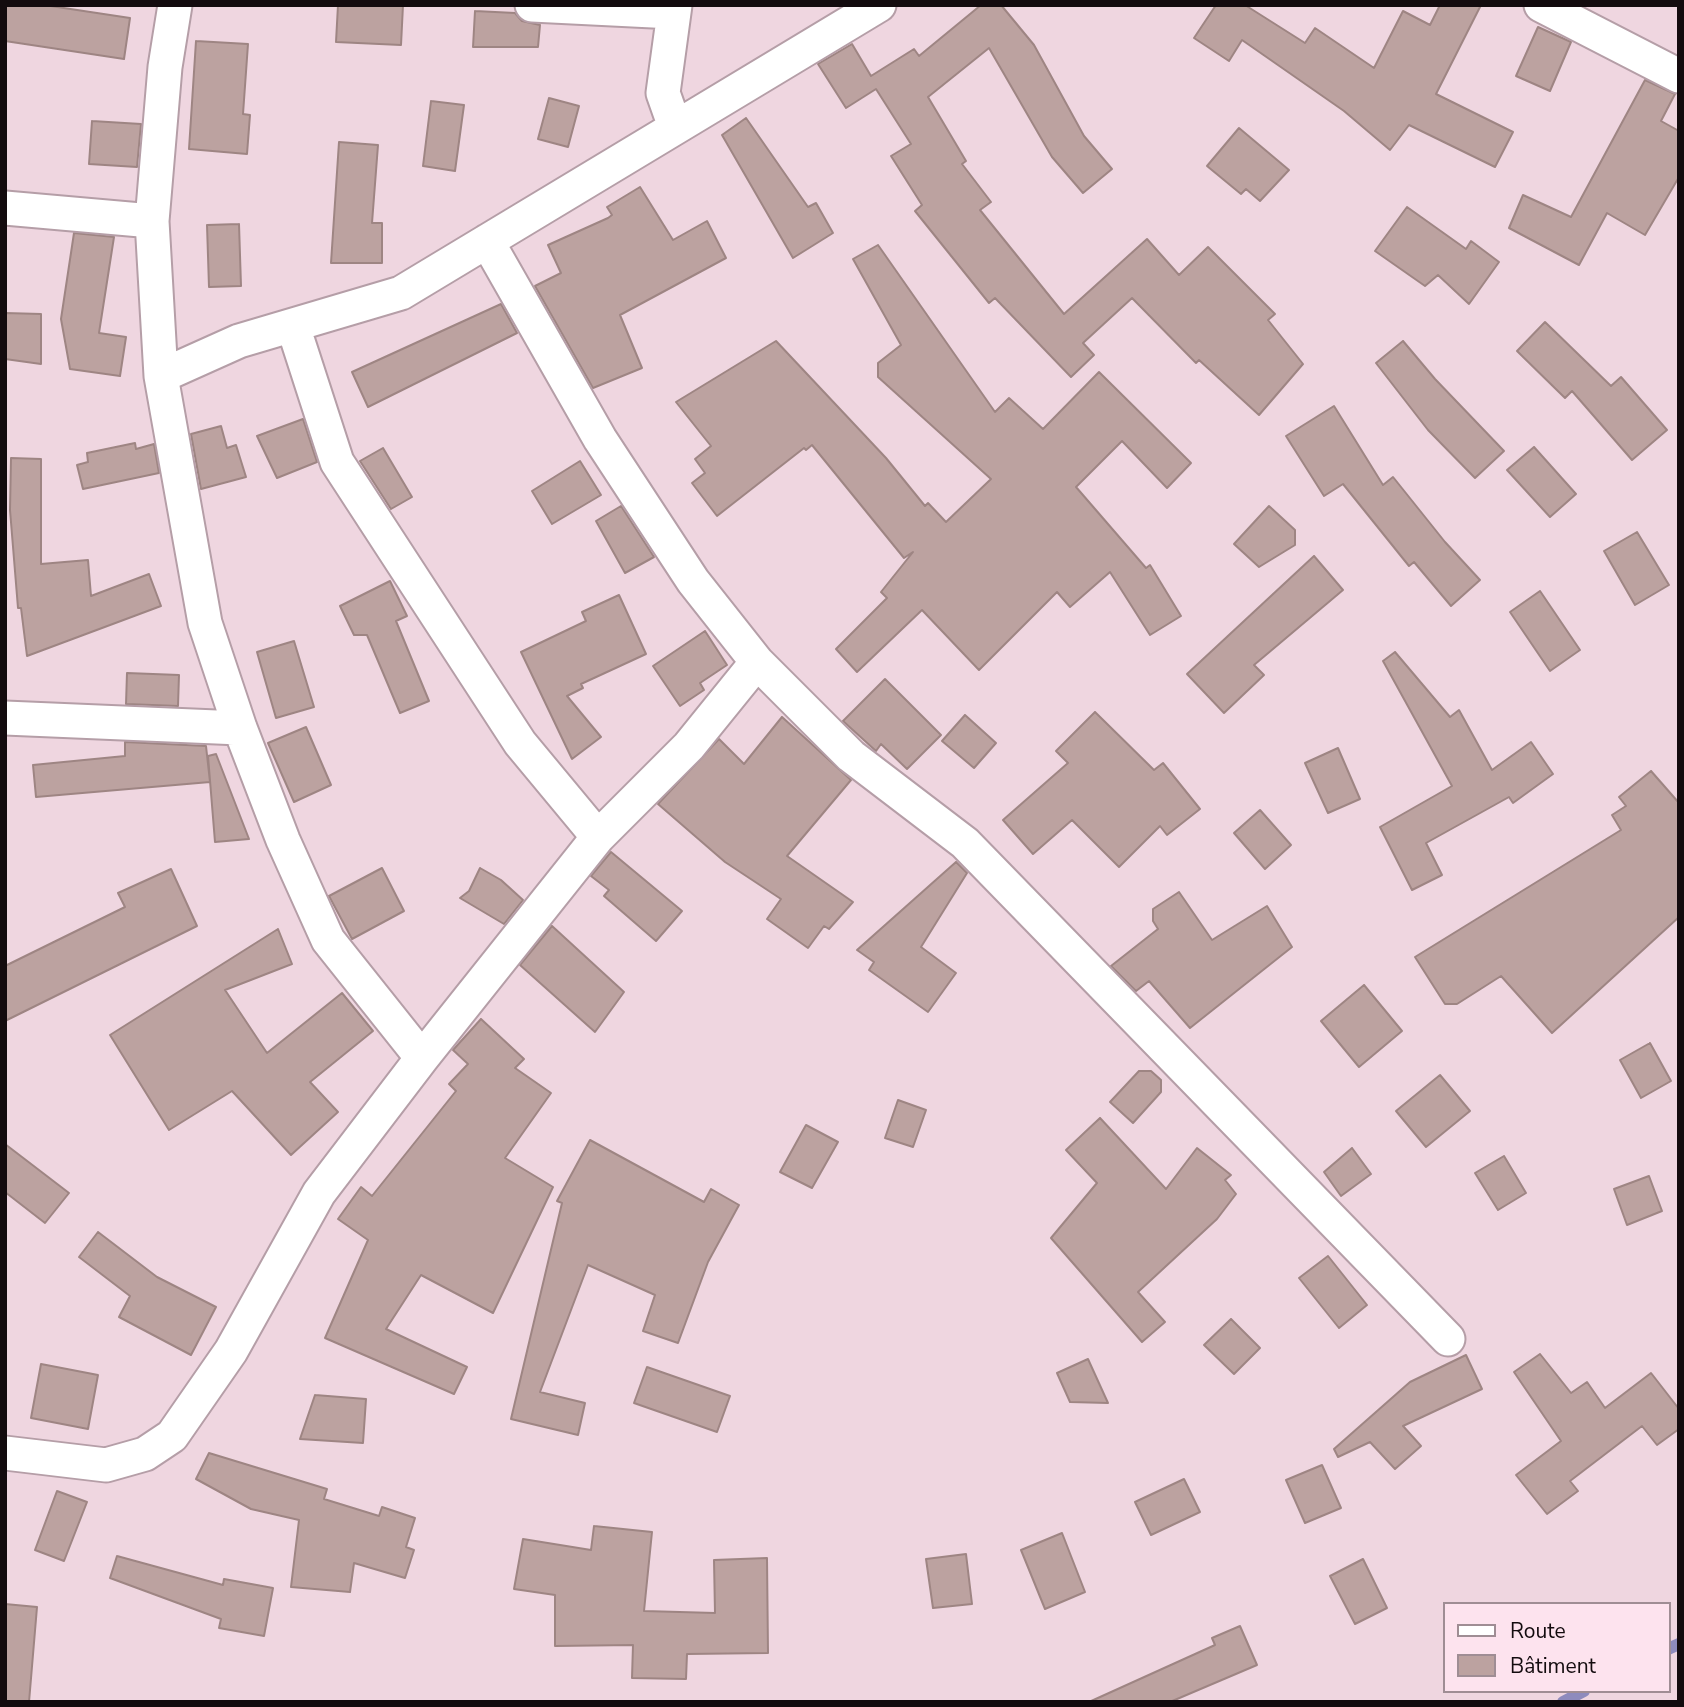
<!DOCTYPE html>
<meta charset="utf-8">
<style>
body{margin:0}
#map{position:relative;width:1684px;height:1707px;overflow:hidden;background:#efd6e0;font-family:"Nunito Sans",sans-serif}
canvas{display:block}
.frame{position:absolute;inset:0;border:7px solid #130b0e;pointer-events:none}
.legend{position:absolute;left:1443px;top:1602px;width:228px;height:91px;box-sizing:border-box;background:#fde3ee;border:2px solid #9f8d94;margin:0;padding:9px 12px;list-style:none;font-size:21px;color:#130b0e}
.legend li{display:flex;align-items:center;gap:14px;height:35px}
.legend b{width:35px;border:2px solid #9f8d94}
</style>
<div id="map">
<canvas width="1684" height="1707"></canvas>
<div class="frame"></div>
<ul class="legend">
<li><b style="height:9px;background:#fff"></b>Route</li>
<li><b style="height:19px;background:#bca2a0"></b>Bâtiment</li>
</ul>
</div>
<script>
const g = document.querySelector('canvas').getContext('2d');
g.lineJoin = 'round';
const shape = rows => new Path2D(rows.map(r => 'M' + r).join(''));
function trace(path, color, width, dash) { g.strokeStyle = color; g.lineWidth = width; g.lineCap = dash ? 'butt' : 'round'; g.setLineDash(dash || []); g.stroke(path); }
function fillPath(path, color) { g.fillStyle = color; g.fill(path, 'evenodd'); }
const stream = shape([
 [1668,1649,1679,1644],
 [1563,1702,1584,1691]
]);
const building = shape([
 [5,5,44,5,130,18,124,59,5,41,5,5],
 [338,5,403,5,401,45,336,42,338,5],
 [981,5,1001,5,1034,45,1084,136,1112,169,1083,193,1052,157,989,48,928,97,966,161,962,164,991,202,980,210,1064,314,1147,239,1179,275,1208,247,1275,314,1268,320,1303,364,1259,415,1199,360,1196,363,1132,298,1083,343,1094,355,1071,377,995,298,989,303,915,211,922,205,891,156,911,144,876,89,846,108,818,64,852,44,871,76,914,49,919,56,981,5],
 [1216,5,1245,5,1305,43,1315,28,1374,68,1403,11,1430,25,1440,5,1481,5,1436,94,1513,132,1495,167,1409,125,1390,150,1344,111,1242,40,1229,61,1194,38,1216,5],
 [475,11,515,13,522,21,540,25,538,47,473,47,475,11],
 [1538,27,1571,42,1550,91,1516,76,1538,27],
 [196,41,248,44,243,114,250,115,247,154,189,149,196,41],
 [1645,80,1675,94,1661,121,1679,131,1679,177,1645,235,1607,213,1579,265,1509,228,1523,195,1571,217,1645,80],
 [549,98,579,106,568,147,538,139,549,98],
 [431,101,464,105,455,171,423,166,431,101],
 [746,118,808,207,816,203,833,233,793,258,722,135,746,118],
 [92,121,141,124,137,167,89,164,92,121],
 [1239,128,1289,170,1260,201,1246,189,1241,194,1207,166,1239,128],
 [339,142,378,145,372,223,382,223,382,263,331,263,339,142],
 [640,187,673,240,707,221,726,258,620,315,642,368,593,388,535,286,561,273,548,245,608,218,612,215,607,207,640,187],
 [1407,207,1466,249,1471,241,1499,262,1469,304,1438,275,1425,286,1375,251,1407,207],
 [239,224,241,286,209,287,207,225,239,224],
 [74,233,114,237,99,333,126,337,120,376,70,369,61,319,74,233],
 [878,245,995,412,1009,398,1043,429,1099,372,1191,463,1167,488,1122,441,1076,487,1146,568,1150,565,1181,616,1150,635,1110,572,1070,607,1057,592,979,670,922,610,857,672,836,649,887,598,881,592,913,552,904,558,812,445,806,450,804,448,717,516,692,483,705,473,695,459,711,446,676,402,776,341,886,458,925,506,928,503,946,522,991,479,878,377,878,363,901,345,853,259,878,245],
 [501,304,517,333,368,407,352,372,501,304],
 [5,313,41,314,41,364,5,359,5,313],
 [1545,322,1611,386,1621,377,1667,430,1632,460,1572,391,1565,398,1517,351,1545,322],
 [1403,341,1435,379,1504,451,1475,478,1428,430,1376,363,1403,341],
 [1334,406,1383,485,1393,477,1445,542,1480,580,1451,606,1414,562,1409,566,1343,484,1324,496,1286,436,1334,406],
 [303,419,317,462,277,478,257,436,303,419],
 [221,426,227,448,236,445,246,477,201,489,191,434,221,426],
 [135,443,136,449,154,444,159,473,83,489,77,465,88,462,87,453,135,443],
 [1534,447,1576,494,1550,517,1507,470,1534,447],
 [383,448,412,497,391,509,360,461,383,448],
 [11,458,41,459,41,564,88,560,91,596,149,574,161,606,27,656,21,608,18,608,10,510,11,458],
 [580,461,601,495,552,524,532,491,580,461],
 [621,506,654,557,625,573,596,521,621,506],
 [1269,506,1295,530,1295,545,1259,567,1234,544,1269,506],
 [1637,532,1669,585,1635,605,1604,551,1637,532],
 [1314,556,1343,590,1254,665,1264,675,1224,713,1187,674,1314,556],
 [390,581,407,616,396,621,429,701,400,713,367,635,354,635,340,606,390,581],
 [1540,591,1580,650,1550,671,1510,612,1540,591],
 [619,595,646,654,581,684,583,688,567,696,601,737,572,759,521,652,586,621,582,612,619,595],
 [705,631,727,665,700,683,704,690,680,706,653,666,705,631],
 [294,641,314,707,276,718,257,652,294,641],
 [1395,652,1450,717,1459,710,1492,770,1531,742,1553,774,1513,803,1509,797,1426,843,1442,875,1412,890,1380,827,1452,786,1383,661,1395,652],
 [127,673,179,675,178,706,126,704,127,673],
 [885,679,941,735,907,769,881,744,876,751,843,721,885,679],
 [1095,712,1154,770,1163,763,1200,809,1167,835,1160,826,1119,867,1072,820,1033,854,1003,820,1068,763,1056,751,1095,712],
 [965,715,996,743,974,768,942,741,965,715],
 [782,717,851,780,787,856,853,902,829,929,824,926,808,948,767,919,781,899,725,862,658,804,719,739,744,764,782,717],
 [306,727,331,785,294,802,268,743,306,727],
 [125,742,206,746,210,782,36,797,33,765,125,756,125,742],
 [1338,748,1360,799,1328,813,1305,763,1338,748],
 [216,754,249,839,215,842,208,756,216,754],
 [1651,771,1679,803,1679,917,1552,1033,1501,976,1457,1004,1445,1004,1415,957,1621,830,1612,815,1626,806,1619,797,1651,771],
 [1260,810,1291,845,1265,869,1234,833,1260,810],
 [611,852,682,911,656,941,604,896,609,890,591,876,611,852],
 [956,862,967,873,921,947,956,973,928,1012,869,970,874,962,857,950,956,862],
 [382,868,404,911,352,939,329,896,382,868],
 [480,868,501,880,523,900,504,924,460,898,469,891,480,868],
 [171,869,197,926,5,1021,5,966,125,907,118,893,171,869],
 [1179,892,1212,940,1267,906,1292,947,1190,1028,1149,981,1136,991,1111,966,1158,929,1153,921,1153,909,1179,892],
 [552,926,624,992,595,1032,520,965,552,926],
 [278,929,292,964,225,990,267,1053,342,993,373,1031,310,1082,338,1112,291,1155,232,1091,169,1130,110,1035,278,929],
 [1364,985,1402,1031,1359,1067,1321,1021,1364,985],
 [481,1019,524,1059,515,1068,551,1093,505,1158,553,1187,493,1313,421,1275,386,1329,467,1367,454,1394,325,1338,368,1240,338,1219,361,1187,372,1196,456,1091,449,1084,468,1064,453,1050,481,1019],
 [1650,1043,1671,1081,1641,1098,1620,1060,1650,1043],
 [1139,1071,1151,1071,1161,1080,1161,1092,1133,1123,1110,1102,1139,1071],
 [1440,1075,1470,1111,1426,1147,1396,1111,1440,1075],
 [898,1100,926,1110,913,1147,885,1138,898,1100],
 [1100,1118,1166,1189,1197,1148,1231,1175,1225,1180,1236,1194,1217,1219,1138,1292,1165,1322,1142,1342,1051,1238,1097,1183,1066,1150,1100,1118],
 [806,1125,838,1142,812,1188,780,1172,806,1125],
 [590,1140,704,1202,711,1189,739,1205,708,1262,678,1343,643,1331,655,1295,588,1265,540,1392,585,1403,578,1435,511,1419,562,1203,557,1201,590,1140],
 [5,1144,69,1193,45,1223,5,1192,5,1144],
 [1352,1148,1371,1174,1341,1196,1324,1172,1352,1148],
 [1504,1156,1526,1193,1498,1210,1475,1173,1504,1156],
 [1649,1176,1662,1211,1627,1225,1614,1189,1649,1176],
 [98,1232,157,1277,216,1307,191,1355,119,1317,130,1296,79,1257,98,1232],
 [1328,1256,1367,1305,1339,1328,1299,1278,1328,1256],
 [1231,1319,1260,1348,1234,1374,1204,1345,1231,1319],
 [1540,1354,1571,1393,1587,1382,1605,1408,1651,1373,1679,1409,1679,1429,1657,1445,1642,1426,1570,1481,1578,1491,1547,1514,1516,1475,1561,1441,1514,1372,1540,1354],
 [1466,1355,1482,1389,1403,1426,1421,1446,1395,1469,1370,1442,1338,1457,1334,1449,1410,1382,1466,1355],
 [1088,1359,1108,1403,1070,1402,1057,1373,1088,1359],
 [41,1364,98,1375,88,1429,31,1418,41,1364],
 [647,1367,730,1396,717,1432,634,1403,647,1367],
 [315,1395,366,1399,363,1443,300,1439,315,1395],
 [209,1453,327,1489,324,1499,379,1516,382,1507,415,1518,406,1547,414,1550,405,1578,354,1563,350,1592,291,1587,299,1520,251,1509,196,1479,209,1453],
 [1322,1465,1341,1508,1305,1523,1286,1480,1322,1465],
 [1184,1479,1200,1512,1151,1535,1135,1502,1184,1479],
 [57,1491,87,1502,64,1561,35,1550,57,1491],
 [594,1526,652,1532,644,1611,715,1613,714,1560,767,1558,768,1653,687,1654,686,1679,632,1678,633,1645,555,1646,555,1595,514,1589,523,1539,591,1550,594,1526],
 [1062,1533,1085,1592,1045,1609,1021,1550,1062,1533],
 [966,1554,972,1604,933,1608,926,1559,966,1554],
 [117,1556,223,1585,224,1579,273,1588,264,1636,219,1628,221,1619,110,1578,117,1556],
 [1363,1559,1387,1608,1355,1624,1330,1576,1363,1559],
 [5,1604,37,1607,29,1702,5,1702,5,1604],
 [1240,1626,1257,1665,1170,1702,1089,1702,1215,1645,1212,1638,1240,1626]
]);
const minor = shape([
 [175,5,165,67,152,221,161,376,205,623,240,728,283,840,328,940,422,1058],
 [532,5,673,12],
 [675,5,663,93,675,127],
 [1541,5,1679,76],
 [5,208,152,221],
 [487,241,600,439,693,581,757,662,851,756,965,843,1448,1339],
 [293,326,337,462,520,743,598,837],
 [161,376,239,341,401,293,879,5],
 [5,718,240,728],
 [5,1453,106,1465,145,1454,172,1436,231,1351,319,1193,422,1058,598,837,689,746,757,662]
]);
trace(stream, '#8e8bbd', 12);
fillPath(building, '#bca2a0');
trace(building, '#9e8583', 2);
trace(minor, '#b59ea7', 37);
trace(minor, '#fff', 33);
</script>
